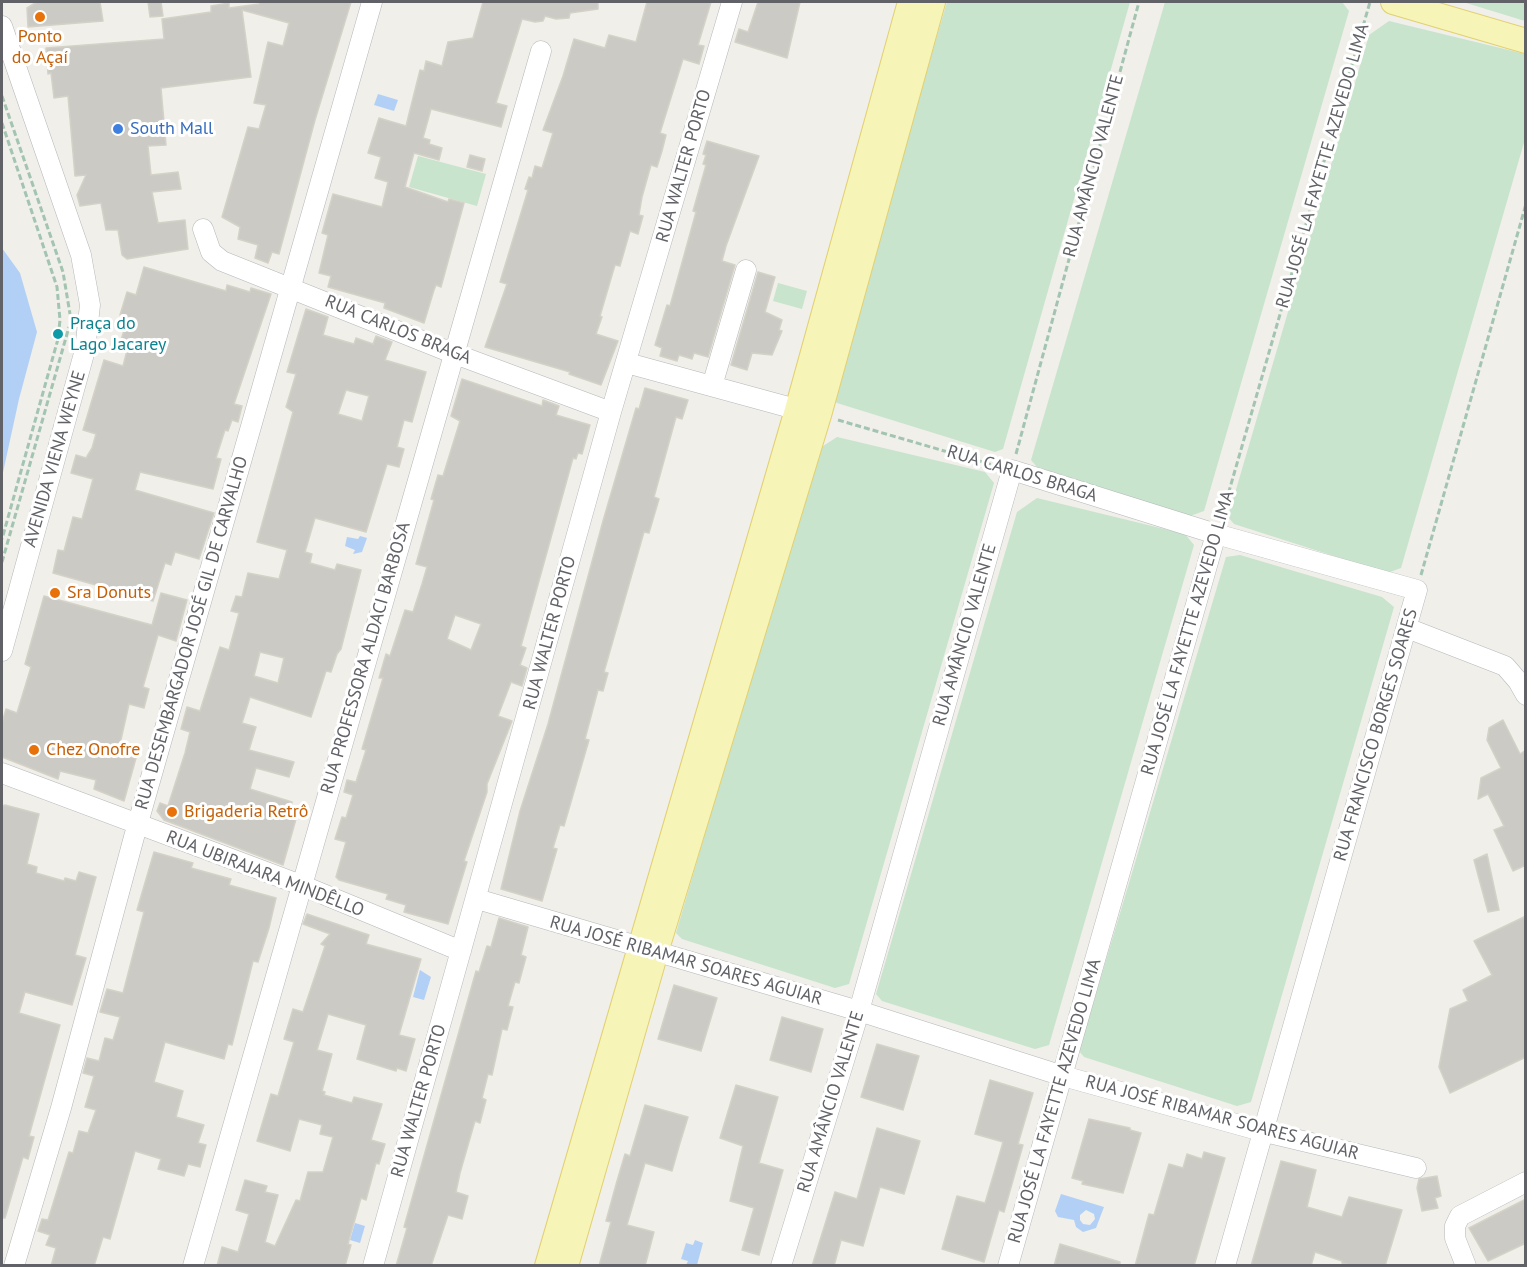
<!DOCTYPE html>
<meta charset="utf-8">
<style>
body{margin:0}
#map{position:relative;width:1527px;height:1267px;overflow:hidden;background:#f0efe9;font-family:"PT Sans",sans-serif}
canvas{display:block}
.frame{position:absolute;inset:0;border:3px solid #606267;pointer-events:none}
</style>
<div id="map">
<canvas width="1527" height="1267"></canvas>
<div class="frame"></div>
</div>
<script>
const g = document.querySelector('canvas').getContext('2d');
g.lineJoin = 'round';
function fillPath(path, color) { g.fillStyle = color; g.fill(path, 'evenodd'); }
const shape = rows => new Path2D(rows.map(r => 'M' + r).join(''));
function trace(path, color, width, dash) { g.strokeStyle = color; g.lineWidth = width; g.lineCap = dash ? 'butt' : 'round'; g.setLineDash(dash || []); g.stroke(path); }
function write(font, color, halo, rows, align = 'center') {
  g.font = font + ' "PT Sans",sans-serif'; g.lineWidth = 6; g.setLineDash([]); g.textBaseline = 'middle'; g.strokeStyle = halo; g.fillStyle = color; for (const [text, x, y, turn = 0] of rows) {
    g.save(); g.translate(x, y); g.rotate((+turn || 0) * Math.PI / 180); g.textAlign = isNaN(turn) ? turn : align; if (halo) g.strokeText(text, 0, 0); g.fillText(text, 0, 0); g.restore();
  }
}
const green = shape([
 [947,2,1130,2,1003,449,995,452,837,403,831,397],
 [1165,2,1342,2,1349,11,1204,511,1190,516,1037,467,1031,460],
 [1463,2,1525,2,1525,21],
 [1389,21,1525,54,1525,139,1401,568,1387,573,1234,524,1228,517,1369,35],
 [418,156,486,174,477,206,409,187],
 [778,283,807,291,802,309,773,301],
 [837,437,985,472,994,483,849,984,835,988,682,939,676,933,817,450],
 [1037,498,1185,534,1194,545,1049,1045,1035,1049,882,1001,876,994,1017,512],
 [1240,555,1382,597,1394,607,1251,1102,1237,1106,1084,1057,1079,1051,1226,557]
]);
const water = shape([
 [378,94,398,100,394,111,374,105],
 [2,248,20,273,37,332,19,399,2,477],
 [360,536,367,538,362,552,353,554,355,550,345,546,347,537,358,539],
 [420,970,431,977,424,1000,413,997],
 [1061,1194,1104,1207,1096,1228,1083,1232,1076,1227,1074,1220,1058,1217,1055,1211],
 [1086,1210,1094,1214,1095,1219,1090,1225,1083,1224,1080,1220,1080,1215],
 [355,1223,365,1226,360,1243,350,1240],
 [695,1240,703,1243,697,1265,686,1265,688,1261,681,1259,686,1243,693,1245]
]);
const building = shape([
 [37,2,100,2,103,21,28,27,27,8,37,2],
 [148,2,161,2,163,16,150,17,148,2],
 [260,2,351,2,315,120,279,254,272,252,268,263,255,258,258,245,238,239,240,227,222,217,248,127,259,129,266,105,254,103,268,42,283,46,289,23,242,10,251,77,161,88,166,145,148,146,151,175,178,172,181,189,152,192,158,223,185,220,188,249,127,259,122,255,118,230,106,230,101,203,80,206,77,195,86,175,75,176,68,96,54,98,51,73,48,74,46,48,164,39,162,19,211,12,211,6,229,3,229,8,259,4,260,2],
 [483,2,598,2,598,9,570,13,569,18,556,19,545,16,543,21,535,22,522,19,496,103,507,106,501,127,431,109,423,138,430,140,429,144,442,148,439,160,414,153,405,187,448,202,449,199,464,203,441,287,436,285,434,290,424,323,384,308,385,303,328,287,331,276,319,273,328,235,322,233,333,194,382,207,388,182,375,178,381,157,368,153,379,118,406,126,420,70,424,71,426,61,442,66,448,42,473,38,483,2],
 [647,2,711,2,698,45,704,46,699,64,683,59,660,133,666,135,662,151,657,167,651,165,642,197,639,215,643,216,638,234,630,231,620,266,615,265,600,316,602,317,596,334,618,341,601,385,569,374,570,372,485,347,507,284,500,282,528,190,525,189,529,177,532,178,535,166,542,168,553,133,543,130,563,76,574,39,605,48,609,35,636,42,647,2],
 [758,2,800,2,787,58,735,42,739,29,748,32,758,2],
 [707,141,759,156,726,246,722,261,735,265,708,357,694,353,692,359,679,355,677,361,660,356,662,348,655,345,667,305,670,306,696,212,693,211,706,165,703,164,706,155,703,154,707,141],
 [470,155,485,159,482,171,467,167,470,155],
 [144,267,226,291,227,285,250,292,251,288,271,294,234,404,242,406,238,422,232,420,228,431,225,430,216,458,221,459,213,489,140,472,135,490,214,513,199,559,175,552,171,565,165,563,153,601,53,573,58,550,64,551,73,517,82,519,93,479,71,473,76,455,86,458,92,448,96,434,83,430,104,360,123,366,129,343,121,340,128,318,120,315,127,292,136,295,144,267],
 [758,272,775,277,765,312,782,320,779,330,782,331,772,355,752,353,747,370,731,365,758,272],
 [306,309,328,317,323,335,354,344,356,338,373,344,376,336,392,342,385,360,426,372,412,422,404,420,397,447,404,449,399,467,387,464,366,532,315,518,305,552,312,554,310,563,335,570,337,564,361,570,341,649,337,654,331,672,326,671,311,717,250,697,242,723,256,727,249,750,294,762,289,777,256,768,250,789,292,802,290,810,298,812,283,865,164,820,157,811,160,803,168,806,185,753,190,732,181,729,187,707,200,711,220,647,229,650,239,613,231,611,236,596,242,597,248,573,279,579,287,550,257,542,293,412,286,407,296,374,287,372,306,309],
 [346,390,369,396,362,421,338,414,346,390],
 [260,652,284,658,278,683,254,676,260,652],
 [462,379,542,406,543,400,559,406,556,415,590,425,582,454,578,453,576,459,573,458,521,646,526,648,520,665,527,668,522,686,511,682,498,716,512,721,487,784,487,792,464,861,467,862,448,924,404,912,406,905,386,899,388,894,339,880,336,877,346,842,335,839,342,817,346,818,353,795,344,792,347,780,356,782,366,750,362,749,383,678,379,678,386,654,390,656,405,610,413,612,422,584,427,567,416,564,434,500,431,499,438,475,443,476,460,421,451,416,462,379],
 [455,615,481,624,471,650,447,639,455,615],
 [645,388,688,400,682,419,676,417,654,497,659,499,649,533,644,532,604,672,608,673,603,691,598,690,585,739,589,740,564,826,560,825,553,848,557,849,542,901,501,889,520,811,548,724,603,521,636,408,639,409,645,388],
 [161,593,187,600,176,641,158,635,143,687,149,689,144,708,129,704,118,753,136,758,124,801,94,789,96,780,60,771,58,779,2,757,2,723,6,709,17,713,31,667,25,664,44,596,152,625,161,593],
 [1503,720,1520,754,1526,750,1526,865,1513,871,1494,830,1504,826,1488,794,1478,799,1481,778,1501,768,1487,740,1489,728,1503,720],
 [5,805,39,814,27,864,37,867,36,873,64,881,65,878,76,881,79,872,96,877,75,955,86,958,72,1005,25,992,19,1013,60,1025,29,1136,34,1137,28,1159,23,1157,5,1218,2,1218,2,806,5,805],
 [154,852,193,863,191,868,231,879,229,885,276,898,269,928,258,962,253,961,232,1045,228,1044,224,1059,165,1042,154,1082,183,1091,176,1117,204,1125,198,1143,206,1145,200,1167,188,1164,184,1176,158,1169,161,1159,135,1151,110,1239,103,1237,94,1266,51,1266,56,1248,46,1245,50,1235,38,1231,42,1219,48,1220,69,1152,73,1153,79,1131,88,1133,96,1110,85,1107,94,1076,83,1073,87,1058,99,1061,105,1038,113,1040,120,1017,100,1012,107,989,123,993,144,912,137,910,154,852],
 [1487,854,1499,910,1488,912,1474,860,1487,854],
 [307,914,369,935,366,944,421,959,399,1035,415,1039,406,1071,397,1068,396,1071,357,1059,366,1025,328,1014,317,1050,332,1054,322,1091,325,1092,324,1095,352,1103,354,1097,382,1104,371,1140,385,1144,379,1164,376,1163,366,1200,361,1198,348,1244,351,1245,345,1266,217,1266,222,1247,238,1252,249,1214,236,1210,245,1180,267,1186,265,1192,278,1195,265,1242,275,1246,296,1200,300,1201,308,1172,323,1172,333,1137,320,1134,322,1125,299,1119,290,1151,257,1141,271,1094,278,1096,294,1042,284,1039,293,1009,303,1012,325,946,321,944,330,934,303,924,307,914],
 [1526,916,1526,1057,1450,1093,1439,1067,1450,1009,1468,1001,1463,990,1492,975,1474,941,1526,916],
 [499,918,528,927,521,955,526,957,519,983,515,982,508,1006,513,1007,507,1030,502,1029,492,1075,488,1074,482,1098,486,1100,480,1123,475,1121,460,1173,456,1192,468,1196,462,1219,448,1215,431,1266,396,1266,407,1228,404,1227,476,971,479,972,487,946,491,947,499,918],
 [674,985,717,998,701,1051,658,1039,674,985],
 [782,1017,823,1029,811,1072,770,1060,782,1017],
 [877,1044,919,1056,903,1110,861,1097,877,1044],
 [990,1080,1033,1093,1018,1144,1023,1145,1004,1212,999,1210,984,1262,942,1249,957,1196,985,1203,994,1173,1003,1142,975,1134,990,1080],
 [736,1085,778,1097,759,1163,783,1170,759,1255,742,1250,754,1208,730,1201,743,1146,720,1138,736,1085],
 [645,1105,688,1117,680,1143,672,1171,645,1163,627,1225,654,1232,645,1266,599,1266,611,1222,606,1221,617,1181,625,1154,630,1156,645,1105],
 [1089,1119,1130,1128,1130,1130,1141,1133,1123,1193,1082,1184,1083,1181,1072,1178,1089,1119],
 [877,1128,920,1141,904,1194,880,1187,863,1246,841,1240,834,1266,812,1266,835,1192,857,1199,877,1128],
 [1204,1152,1225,1158,1194,1266,1135,1266,1149,1214,1154,1215,1169,1164,1183,1168,1187,1154,1202,1159,1204,1152],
 [1281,1161,1316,1170,1307,1207,1342,1217,1349,1197,1402,1210,1385,1266,1350,1265,1342,1263,1342,1261,1315,1252,1311,1266,1251,1266,1281,1161],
 [1437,1176,1441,1196,1435,1198,1438,1208,1422,1211,1417,1188,1419,1179,1437,1176],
 [1526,1199,1526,1243,1488,1261,1469,1228,1526,1199],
 [1060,1244,1120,1262,1120,1266,1054,1266,1060,1244]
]);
const path = shape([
 [2,96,63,272,70,314],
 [2,123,57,287,60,320,58,339,2,539],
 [838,420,996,466],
 [1016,454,1139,2],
 [1221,519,1370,2],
 [2,562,69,327],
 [1421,575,1526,204]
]);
const minor = shape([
 [2,26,81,255,90,305,85,350,2,651],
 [203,229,211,252,222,261,455,354,611,412],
 [627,363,810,413],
 [712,386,746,270],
 [1407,628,1505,666,1518,681,1526,695],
 [2,773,301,885,461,951],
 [477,899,859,1011,1063,1076,1265,1132,1416,1168],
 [14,1266,61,1108,134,837,372,2],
 [193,1266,541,51],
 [373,1266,611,412,732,2],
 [781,1266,855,1025,1012,470,1216,534,1417,590,1225,1266],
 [1008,1266,1216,534],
 [1466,1266,1455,1238,1455,1226,1460,1216,1526,1182]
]);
const major = shape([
 [1393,2,1526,41],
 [547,1266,797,410,910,2],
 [566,1266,656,952,819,415,933,2]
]);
const markers = [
 [40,17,6,"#e8710a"],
 [118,129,6,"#3f7fe0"],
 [58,334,6,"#0f9aa8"],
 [55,593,6,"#e8710a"],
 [34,750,6,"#e8710a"],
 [172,812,6,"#e8710a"]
];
const foodNames = [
 ["Ponto",40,37,"center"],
 ["do Açaí",40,58,"center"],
 ["Sra Donuts",67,593],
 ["Chez Onofre",46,750],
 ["Brigaderia Retrô",184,812]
];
const shopNames = [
 ["South Mall",130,129]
];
const streetNames = [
 ["RUA WALTER PORTO",684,166,-74],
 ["RUA AMÂNCIO VALENTE",1094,166,-75],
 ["RUA JOSÉ LA FAYETTE AZEVEDO LIMA",1323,166,-74],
 ["RUA CARLOS BRAGA",398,330,22],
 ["AVENIDA VIENA WEYNE",55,459,-74],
 ["RUA CARLOS BRAGA",1022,474,17],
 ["RUA DESEMBARGADOR JOSÉ GIL DE CARVALHO",192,633,-74],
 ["RUA WALTER PORTO",550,633,-75],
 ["RUA JOSÉ LA FAYETTE AZEVEDO LIMA",1188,633,-74],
 ["RUA AMÂNCIO VALENTE",965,635,-74],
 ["RUA PROFESSORA ALDACI BARBOSA",366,658,-74],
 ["RUA FRANCISCO BORGES SOARES",1376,735,-74],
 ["RUA UBIRAJARA MINDÊLLO",265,874,21],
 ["RUA JOSÉ RIBAMAR SOARES AGUIAR",686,961,16],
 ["RUA WALTER PORTO",419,1101,-74],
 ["RUA JOSÉ LA FAYETTE AZEVEDO LIMA",1055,1101,-74],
 ["RUA AMÂNCIO VALENTE",831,1102,-73],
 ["RUA JOSÉ RIBAMAR SOARES AGUIAR",1222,1118,15]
];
const cultureNames = [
 ["Praça do",70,324],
 ["Lago Jacarey",70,345]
];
fillPath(green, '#c8e4cc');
fillPath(water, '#b2d0f6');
fillPath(building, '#cbcac5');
trace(building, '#d4d2c7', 1.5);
trace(minor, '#b5b7bb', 21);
trace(major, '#e2d06f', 26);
trace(path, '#a2c4b0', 3, [6, 3]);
trace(minor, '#fff', 20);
trace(major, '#f6f4b7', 24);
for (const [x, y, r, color] of markers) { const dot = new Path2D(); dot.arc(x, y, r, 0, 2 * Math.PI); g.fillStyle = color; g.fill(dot); trace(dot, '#fff', 2); }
write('18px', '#c56008', '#fff', foodNames, 'left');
write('18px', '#366cbe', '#fff', shopNames, 'left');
write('18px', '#606267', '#fff', streetNames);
write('18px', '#0d838f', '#fff', cultureNames, 'left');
</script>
